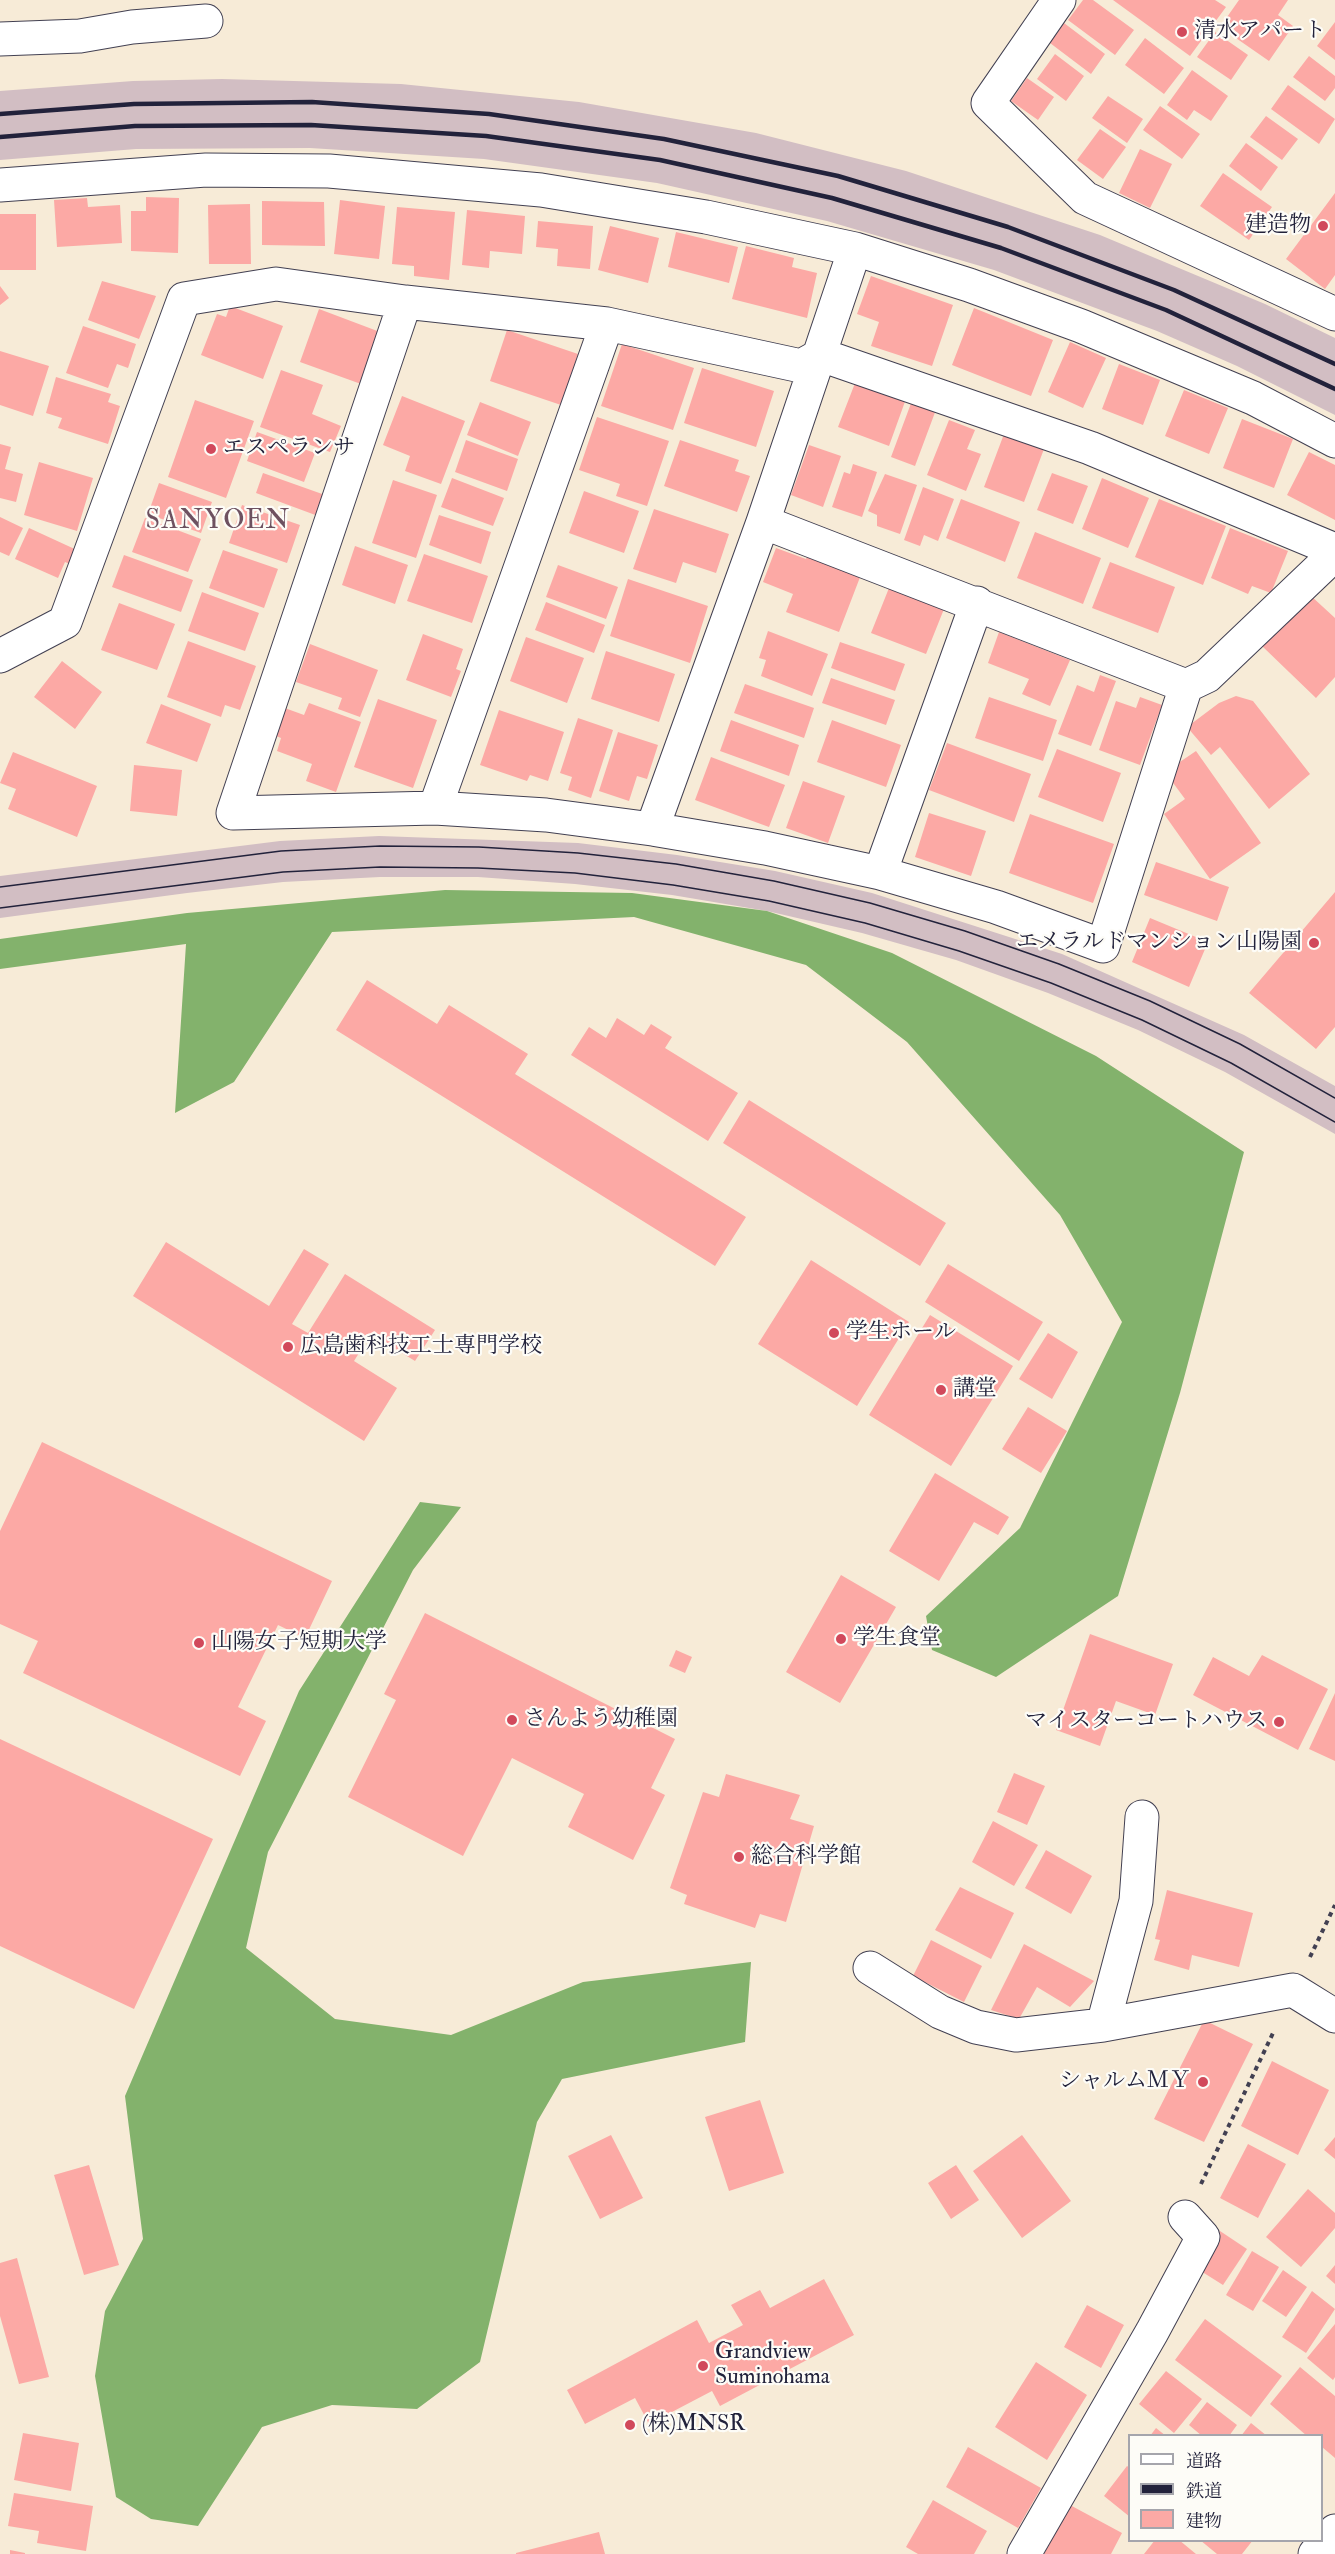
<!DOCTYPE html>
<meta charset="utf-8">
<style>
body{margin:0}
#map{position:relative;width:1335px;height:2554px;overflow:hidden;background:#f7ebd7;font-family:"IM FELL Double Pica","Noto Serif JP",serif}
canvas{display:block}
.legend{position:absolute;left:1128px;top:2434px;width:195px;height:108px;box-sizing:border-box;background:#fdfcf7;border:2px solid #a5a5ac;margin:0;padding:8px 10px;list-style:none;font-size:18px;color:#22223b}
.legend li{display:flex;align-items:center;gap:12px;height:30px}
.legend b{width:30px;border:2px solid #a5a5ac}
</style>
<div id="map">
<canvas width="1335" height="2554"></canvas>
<ul class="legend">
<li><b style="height:8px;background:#fff"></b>道路</li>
<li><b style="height:8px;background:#22223b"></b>鉄道</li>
<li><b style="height:16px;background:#fca9a5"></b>建物</li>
</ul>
</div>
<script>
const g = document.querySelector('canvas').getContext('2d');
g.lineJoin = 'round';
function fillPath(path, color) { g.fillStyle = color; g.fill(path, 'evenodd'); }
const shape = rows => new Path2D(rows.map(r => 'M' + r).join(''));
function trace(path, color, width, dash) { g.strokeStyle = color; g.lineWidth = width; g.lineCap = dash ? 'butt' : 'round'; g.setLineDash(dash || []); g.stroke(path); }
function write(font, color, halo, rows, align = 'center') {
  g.font = font + ' "IM FELL Double Pica","Noto Serif JP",serif'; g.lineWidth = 4.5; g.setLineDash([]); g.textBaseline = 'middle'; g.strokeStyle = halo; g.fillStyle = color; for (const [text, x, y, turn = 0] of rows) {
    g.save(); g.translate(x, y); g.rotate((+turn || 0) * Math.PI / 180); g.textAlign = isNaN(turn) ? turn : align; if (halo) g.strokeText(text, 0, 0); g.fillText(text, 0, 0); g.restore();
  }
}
const industrial = shape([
 [222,79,401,84,579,102,756,133,906,171,1100,235,1265,304,1335,338,1335,415,1237,366,1157,331,994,270,827,221,657,183,484,159,310,148,136,149,0,160,0,91,133,81],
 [379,836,578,843,677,855,775,871,872,893,1062,954,1244,1035,1335,1086,1335,1134,1225,1072,1138,1030,1048,993,956,960,862,933,767,911,672,895,575,884,478,877,380,877,283,882,187,893,0,918,0,876,280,841]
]);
const forest = shape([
 [445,890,632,893,767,911,892,953,1096,1056,1244,1152,1180,1393,1118,1596,996,1677,932,1650,926,1616,1020,1528,1122,1322,1060,1215,907,1042,806,965,634,917,332,932,234,1082,175,1113,186,944,0,969,0,939,187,913],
 [420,1502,461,1507,413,1570,268,1852,246,1948,335,2019,451,2035,583,1982,751,1962,745,2042,562,2079,537,2122,480,2362,417,2409,332,2405,262,2427,198,2526,151,2519,116,2497,95,2376,105,2311,143,2239,125,2096,299,1691]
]);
const building = shape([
 [1083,0,1093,0,1134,30,1115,55,1068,20],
 [1113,0,1215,0,1226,7,1190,56],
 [1239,0,1288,0,1278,15,1293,26,1269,61,1220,27],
 [1335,22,1335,60,1317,46],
 [1064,23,1105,54,1091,74,1050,43],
 [1215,32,1248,55,1231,80,1197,57],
 [1145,38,1184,68,1164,94,1125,65],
 [1055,54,1084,76,1066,101,1037,79],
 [1309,56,1335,76,1335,88,1325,101,1293,77],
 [1192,70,1228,96,1211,121,1194,110,1187,120,1167,105],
 [1027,78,1054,97,1038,120,1011,101],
 [1288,85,1335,119,1319,144,1271,109],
 [1108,96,1143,119,1127,143,1092,118],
 [1160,106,1200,134,1182,159,1143,130],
 [1266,116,1298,139,1282,160,1250,137],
 [1100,129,1126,147,1103,179,1077,160],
 [1246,143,1278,167,1261,191,1229,166],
 [1140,149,1172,164,1150,208,1119,193],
 [1223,173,1272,207,1249,240,1200,206],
 [1335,193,1335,275,1325,289,1286,259],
 [146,197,179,198,178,253,131,251,131,211,146,211],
 [87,198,88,207,120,205,122,243,57,247,54,200],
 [340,200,385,206,379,259,334,254],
 [262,201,324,202,325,246,262,245],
 [250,204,251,264,209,264,208,205],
 [397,207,455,212,449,280,414,276,414,266,392,264],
 [467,210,525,216,522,254,490,251,489,268,462,265],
 [0,214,36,214,36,270,0,270],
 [538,221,593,226,590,269,557,266,558,249,536,247],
 [610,226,659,238,648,283,598,270],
 [676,232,738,247,729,283,668,267],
 [746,246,794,258,792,267,817,273,807,318,732,299],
 [871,276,953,305,932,366,871,346,879,322,857,314],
 [102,281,156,296,139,339,88,320],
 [0,286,9,298,0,305],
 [230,306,283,326,263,379,201,355,217,314,226,317],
 [974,308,1053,340,1031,396,952,365],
 [319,309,380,332,361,384,300,362],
 [83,326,136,344,128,368,117,364,108,388,66,373],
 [507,330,578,354,561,405,490,381],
 [1070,342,1106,358,1083,408,1048,392],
 [622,344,694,368,673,430,601,406],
 [0,351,49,366,33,416,0,405],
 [1119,364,1160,380,1143,425,1102,409],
 [702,368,774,391,756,447,684,423],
 [281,370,323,385,312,414,341,426,330,452,260,427],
 [56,377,111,394,108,402,120,406,108,444,58,428,62,418,46,413],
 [857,378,907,396,889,446,838,427],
 [1184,390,1228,408,1209,454,1165,436],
 [402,396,465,421,441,484,405,471,410,456,383,445],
 [913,398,937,407,915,466,891,457],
 [195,400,254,421,226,498,168,477],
 [480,402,531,422,518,456,467,435],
 [597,417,669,441,647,506,616,496,620,484,579,470],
 [1242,419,1293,439,1274,488,1223,468],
 [949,420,975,430,967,449,981,454,966,491,927,475],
 [257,432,315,453,304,482,247,461],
 [1004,434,1044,449,1024,502,984,487],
 [466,440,518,459,507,491,455,472],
 [680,440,739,460,735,471,750,476,737,512,664,486],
 [0,444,11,447,5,469,23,474,16,502,0,498],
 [809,445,841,456,823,507,791,495],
 [1309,452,1335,465,1335,520,1287,495],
 [39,462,93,478,77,531,24,515],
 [853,464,877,472,862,517,832,507,844,472,850,474],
 [263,473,325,495,318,516,256,493],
 [1052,473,1088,486,1073,524,1037,510],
 [885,474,917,485,900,534,877,526,877,515,868,511],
 [452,478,504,498,493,526,441,507],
 [1102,478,1149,498,1128,548,1082,529],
 [393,480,437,495,416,558,372,543],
 [159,483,212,502,201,533,148,514],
 [923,487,954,499,938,541,924,535,920,546,904,540],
 [584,491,639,511,624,553,569,533],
 [961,499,1020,522,1005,562,946,538],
 [1159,499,1226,526,1203,585,1135,557],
 [242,505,300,525,287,563,229,543],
 [654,509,729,534,716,573,683,562,676,583,633,569],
 [439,515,491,532,481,564,429,545],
 [0,517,23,528,9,556,0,552],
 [145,518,201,539,188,572,132,552],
 [29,528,79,551,72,565,65,562,58,578,15,559],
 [1230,528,1288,551,1271,593,1252,586,1248,594,1211,578],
 [1035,532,1101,558,1083,604,1017,578],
 [355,546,408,565,395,604,342,585],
 [776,548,806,559,809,552,862,572,839,632,786,612,793,594,763,582],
 [223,550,278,569,264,608,209,588],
 [424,554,488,576,472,623,407,601],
 [124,555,193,580,181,612,112,587],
 [1110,562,1175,587,1158,633,1092,608],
 [558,565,618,587,606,619,546,597],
 [628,579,708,606,690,663,610,636],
 [889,588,944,609,926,654,871,633],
 [202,592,259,613,245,651,188,631],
 [1310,595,1335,618,1335,677,1316,698,1262,646],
 [546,602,605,625,594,653,535,630],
 [119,603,175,624,157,670,101,650],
 [768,631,828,654,812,696,761,676,766,660,759,658],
 [999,632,1070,660,1050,706,1022,694,1029,679,988,663],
 [423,634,463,649,456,669,461,671,451,697,406,680],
 [526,637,584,658,567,703,510,681],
 [188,641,256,666,240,710,225,705,221,717,167,697],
 [840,642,905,664,895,691,831,668],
 [310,644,378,670,360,717,338,709,342,698,296,682],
 [606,651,675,674,659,722,591,699],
 [62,661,102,692,75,729,34,697],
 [1100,675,1116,681,1091,746,1058,734,1077,685,1094,692],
 [831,678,895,700,886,725,822,703],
 [745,684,814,708,804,738,734,713],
 [1236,696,1253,701,1310,774,1269,809,1220,747,1211,755,1187,727,1219,703],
 [989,697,1057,720,1043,761,975,738],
 [1140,697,1162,705,1140,765,1099,750,1116,701,1136,708],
 [378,699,437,720,413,788,354,767],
 [309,703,361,722,336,792,306,781,312,764,277,751,281,738,271,734,282,707,304,715],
 [161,704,211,724,197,762,146,743],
 [499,710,564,732,548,781,530,775,527,781,480,765],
 [578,718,613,730,591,798,568,790,572,777,560,773],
 [731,720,799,745,789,776,720,751],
 [832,720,901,745,886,787,817,762],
 [618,732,658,745,647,779,637,776,629,801,599,791],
 [947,743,1031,774,1014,822,929,790],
 [1057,749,1121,773,1103,822,1038,797],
 [1196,751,1261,843,1210,879,1164,814,1185,799,1165,772],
 [13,752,97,786,77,837,8,809,16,789,0,783],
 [711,757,785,785,769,827,695,800],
 [134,765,182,770,177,816,130,811],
 [803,781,845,796,828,843,786,828],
 [929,813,986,831,971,876,915,857],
 [1030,814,1114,844,1093,903,1009,873],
 [1156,862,1229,887,1217,921,1144,895],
 [1335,892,1335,1027,1316,1049,1249,993],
 [1150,918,1208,942,1189,987,1132,962],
 [367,980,437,1024,449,1005,528,1054,515,1074,746,1217,715,1266,336,1030],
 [617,1018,644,1035,651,1024,672,1037,665,1048,738,1093,708,1141,571,1055,589,1027,606,1038],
 [749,1100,946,1223,920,1266,723,1143],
 [166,1242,269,1306,304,1249,329,1264,292,1324,308,1333,345,1274,435,1330,415,1361,371,1334,354,1361,397,1388,364,1441,133,1296],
 [811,1260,909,1322,857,1406,758,1344],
 [948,1264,1043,1322,1019,1361,925,1302],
 [930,1315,1013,1366,951,1466,869,1415],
 [1048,1333,1078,1352,1052,1399,1019,1379],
 [1028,1407,1067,1431,1041,1473,1002,1449],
 [42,1442,332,1581,305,1638,278,1625,238,1707,266,1721,240,1776,23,1673,38,1641,0,1624,0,1531],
 [935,1473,1009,1517,998,1535,974,1522,939,1581,889,1551],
 [841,1575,896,1607,840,1703,786,1672],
 [425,1613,675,1739,651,1788,665,1795,633,1860,568,1827,584,1794,512,1758,463,1856,348,1797,396,1700,384,1694],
 [1090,1634,1173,1664,1155,1715,1116,1701,1100,1746,1056,1730],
 [676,1650,692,1657,685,1673,669,1666],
 [1262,1655,1328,1689,1298,1750,1193,1695,1213,1657,1249,1676],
 [1335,1693,1335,1761,1309,1749],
 [0,1739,213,1839,134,2009,0,1946],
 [1014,1773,1045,1786,1027,1825,997,1812],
 [726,1774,800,1795,790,1819,814,1826,786,1922,760,1914,755,1928,684,1904,687,1895,670,1888,703,1792,719,1797],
 [993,1821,1038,1845,1014,1886,972,1862],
 [1046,1850,1092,1876,1071,1914,1025,1888],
 [960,1887,1014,1913,991,1959,935,1930],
 [1167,1890,1253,1913,1239,1967,1192,1955,1189,1970,1154,1960,1160,1940,1155,1939],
 [931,1940,982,1966,964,2002,913,1976],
 [1024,1944,1094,1981,1070,2007,1037,1987,1019,2019,991,2010],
 [1204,2020,1253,2044,1204,2142,1154,2119],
 [1272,2061,1329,2090,1298,2155,1241,2126],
 [760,2100,784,2173,729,2191,705,2117],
 [611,2135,643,2198,600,2219,568,2156],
 [1022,2135,1071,2201,1022,2238,973,2171],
 [1335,2137,1335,2159,1324,2150],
 [1248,2144,1286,2164,1258,2218,1220,2198],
 [89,2165,119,2265,84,2275,54,2175],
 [956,2165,979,2200,951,2219,928,2183],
 [1308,2189,1335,2213,1335,2228,1301,2267,1266,2237],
 [1220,2231,1247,2249,1223,2285,1196,2268],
 [1252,2251,1279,2267,1253,2311,1226,2295],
 [17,2258,49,2377,19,2384,0,2316,0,2263],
 [1335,2265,1335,2284,1326,2276],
 [1283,2270,1307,2287,1286,2317,1262,2301],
 [824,2279,854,2335,720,2406,712,2391,649,2424,635,2398,585,2424,567,2390,697,2320,709,2343,743,2325,731,2305,760,2290,770,2308],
 [1312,2291,1335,2309,1306,2353,1282,2337],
 [1087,2305,1124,2325,1101,2368,1064,2347],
 [1205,2319,1282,2376,1251,2417,1175,2360],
 [1335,2324,1335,2377,1333,2380,1307,2358],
 [1036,2362,1087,2395,1047,2460,995,2427],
 [1300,2367,1335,2396,1335,2458,1322,2447,1322,2436,1307,2436,1270,2404],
 [1166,2371,1202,2399,1174,2433,1139,2404],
 [1207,2402,1237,2425,1229,2436,1202,2436,1189,2425],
 [1251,2423,1267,2436,1241,2436],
 [1156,2428,1166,2436,1150,2436],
 [23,2433,79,2443,71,2491,14,2480],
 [968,2447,1041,2488,1018,2528,946,2487],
 [1127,2466,1130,2468,1130,2517,1104,2496],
 [14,2493,93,2506,86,2551,37,2543,39,2531,8,2526],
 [933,2500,987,2531,974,2554,918,2554,906,2547],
 [1070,2505,1122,2533,1111,2554,1044,2554],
 [599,2532,605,2554,516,2554,516,2553],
 [1155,2540,1179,2540,1196,2554,1144,2554],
 [1200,2540,1253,2540,1242,2554,1217,2554],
 [10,2550,25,2553,25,2554,10,2554]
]);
const path = shape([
 [1310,1957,1335,1905],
 [1201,2184,1274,2031]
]);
const minor = shape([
 [1059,0,988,103,1085,198,1335,314],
 [0,39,80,36,132,27,206,21],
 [0,185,206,170,329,171,541,190,706,217,855,249,969,285,1081,326,1253,398,1335,441],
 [405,302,233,813,435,808,546,815,652,829,765,848,880,873,996,907,1103,946,1186,686,1207,676,1335,554],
 [763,522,1186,686],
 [0,656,65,622,184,299,276,284,405,302,607,324,801,366,821,355,1090,448,1335,550],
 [435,808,607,324],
 [652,829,763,522,855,249],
 [880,873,977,603],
 [870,1968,940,2012,976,2027,1016,2035,1103,2025,1293,1990,1335,2016],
 [1103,2025,1136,1901,1142,1817],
 [1024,2554,1152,2332,1203,2237,1185,2217],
 [1315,2554,1335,2531]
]);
const tram = shape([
 [0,887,281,851,380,846,479,847,578,853,676,864,774,881,870,903,965,931,1059,964,1150,1001,1240,1044,1335,1098],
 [0,908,283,872,380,867,478,868,575,873,673,885,769,901,865,923,959,951,1051,983,1142,1020,1231,1063,1335,1122]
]);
const rail = shape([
 [0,114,134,104,312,102,489,114,664,139,838,176,1008,227,1174,290,1335,364],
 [0,137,135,126,311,125,486,136,660,160,832,198,1001,248,1166,310,1335,389]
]);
const markers = [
 [1182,32,6,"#d1495b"],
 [1323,226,6,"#d1495b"],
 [211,449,6,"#d1495b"],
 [1314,943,6,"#d1495b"],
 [834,1333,6,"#d1495b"],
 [288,1347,6,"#d1495b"],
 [941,1390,6,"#d1495b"],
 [841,1639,6,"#d1495b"],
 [199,1643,6,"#d1495b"],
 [512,1720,6,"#d1495b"],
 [1279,1722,6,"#d1495b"],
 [739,1857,6,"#d1495b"],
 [1203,2082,6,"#d1495b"],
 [703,2366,6,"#d1495b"],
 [630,2425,6,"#d1495b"]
];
const poiNames = [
 ["清水アパート",1194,32],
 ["建造物",1311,226,"right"],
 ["エスペランサ",223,449],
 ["エメラルドマンション山陽園",1302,943,"right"],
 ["学生ホール",846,1333],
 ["広島歯科技工士専門学校",300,1347],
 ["講堂",953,1390],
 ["学生食堂",853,1639],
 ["山陽女子短期大学",211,1643],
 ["さんよう幼稚園",524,1720],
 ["マイスターコートハウス",1267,1722,"right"],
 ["総合科学館",751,1857],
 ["シャルムＭＹ",1191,2082,"right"],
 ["Grandview",715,2353],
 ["Suminohama",715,2378],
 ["(株)MNSR",642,2425]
];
const quarterNames = [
 ["SANYOEN",218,522]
];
fillPath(industrial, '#d2bec3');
fillPath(forest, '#83b26c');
fillPath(building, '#fca9a5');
trace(minor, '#424052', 35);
trace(path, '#424052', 4, [4.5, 4.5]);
trace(minor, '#fff', 33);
trace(tram, '#22223b', 1.5);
trace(rail, '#22223b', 4.5);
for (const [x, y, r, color] of markers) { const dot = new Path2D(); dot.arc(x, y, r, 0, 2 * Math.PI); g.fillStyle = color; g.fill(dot); trace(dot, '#fdfcf7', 2); }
write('22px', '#22223b', '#fdfcf7', poiNames, 'left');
g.letterSpacing = '1.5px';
write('26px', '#6e5160', '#fdfcf7', quarterNames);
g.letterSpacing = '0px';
</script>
